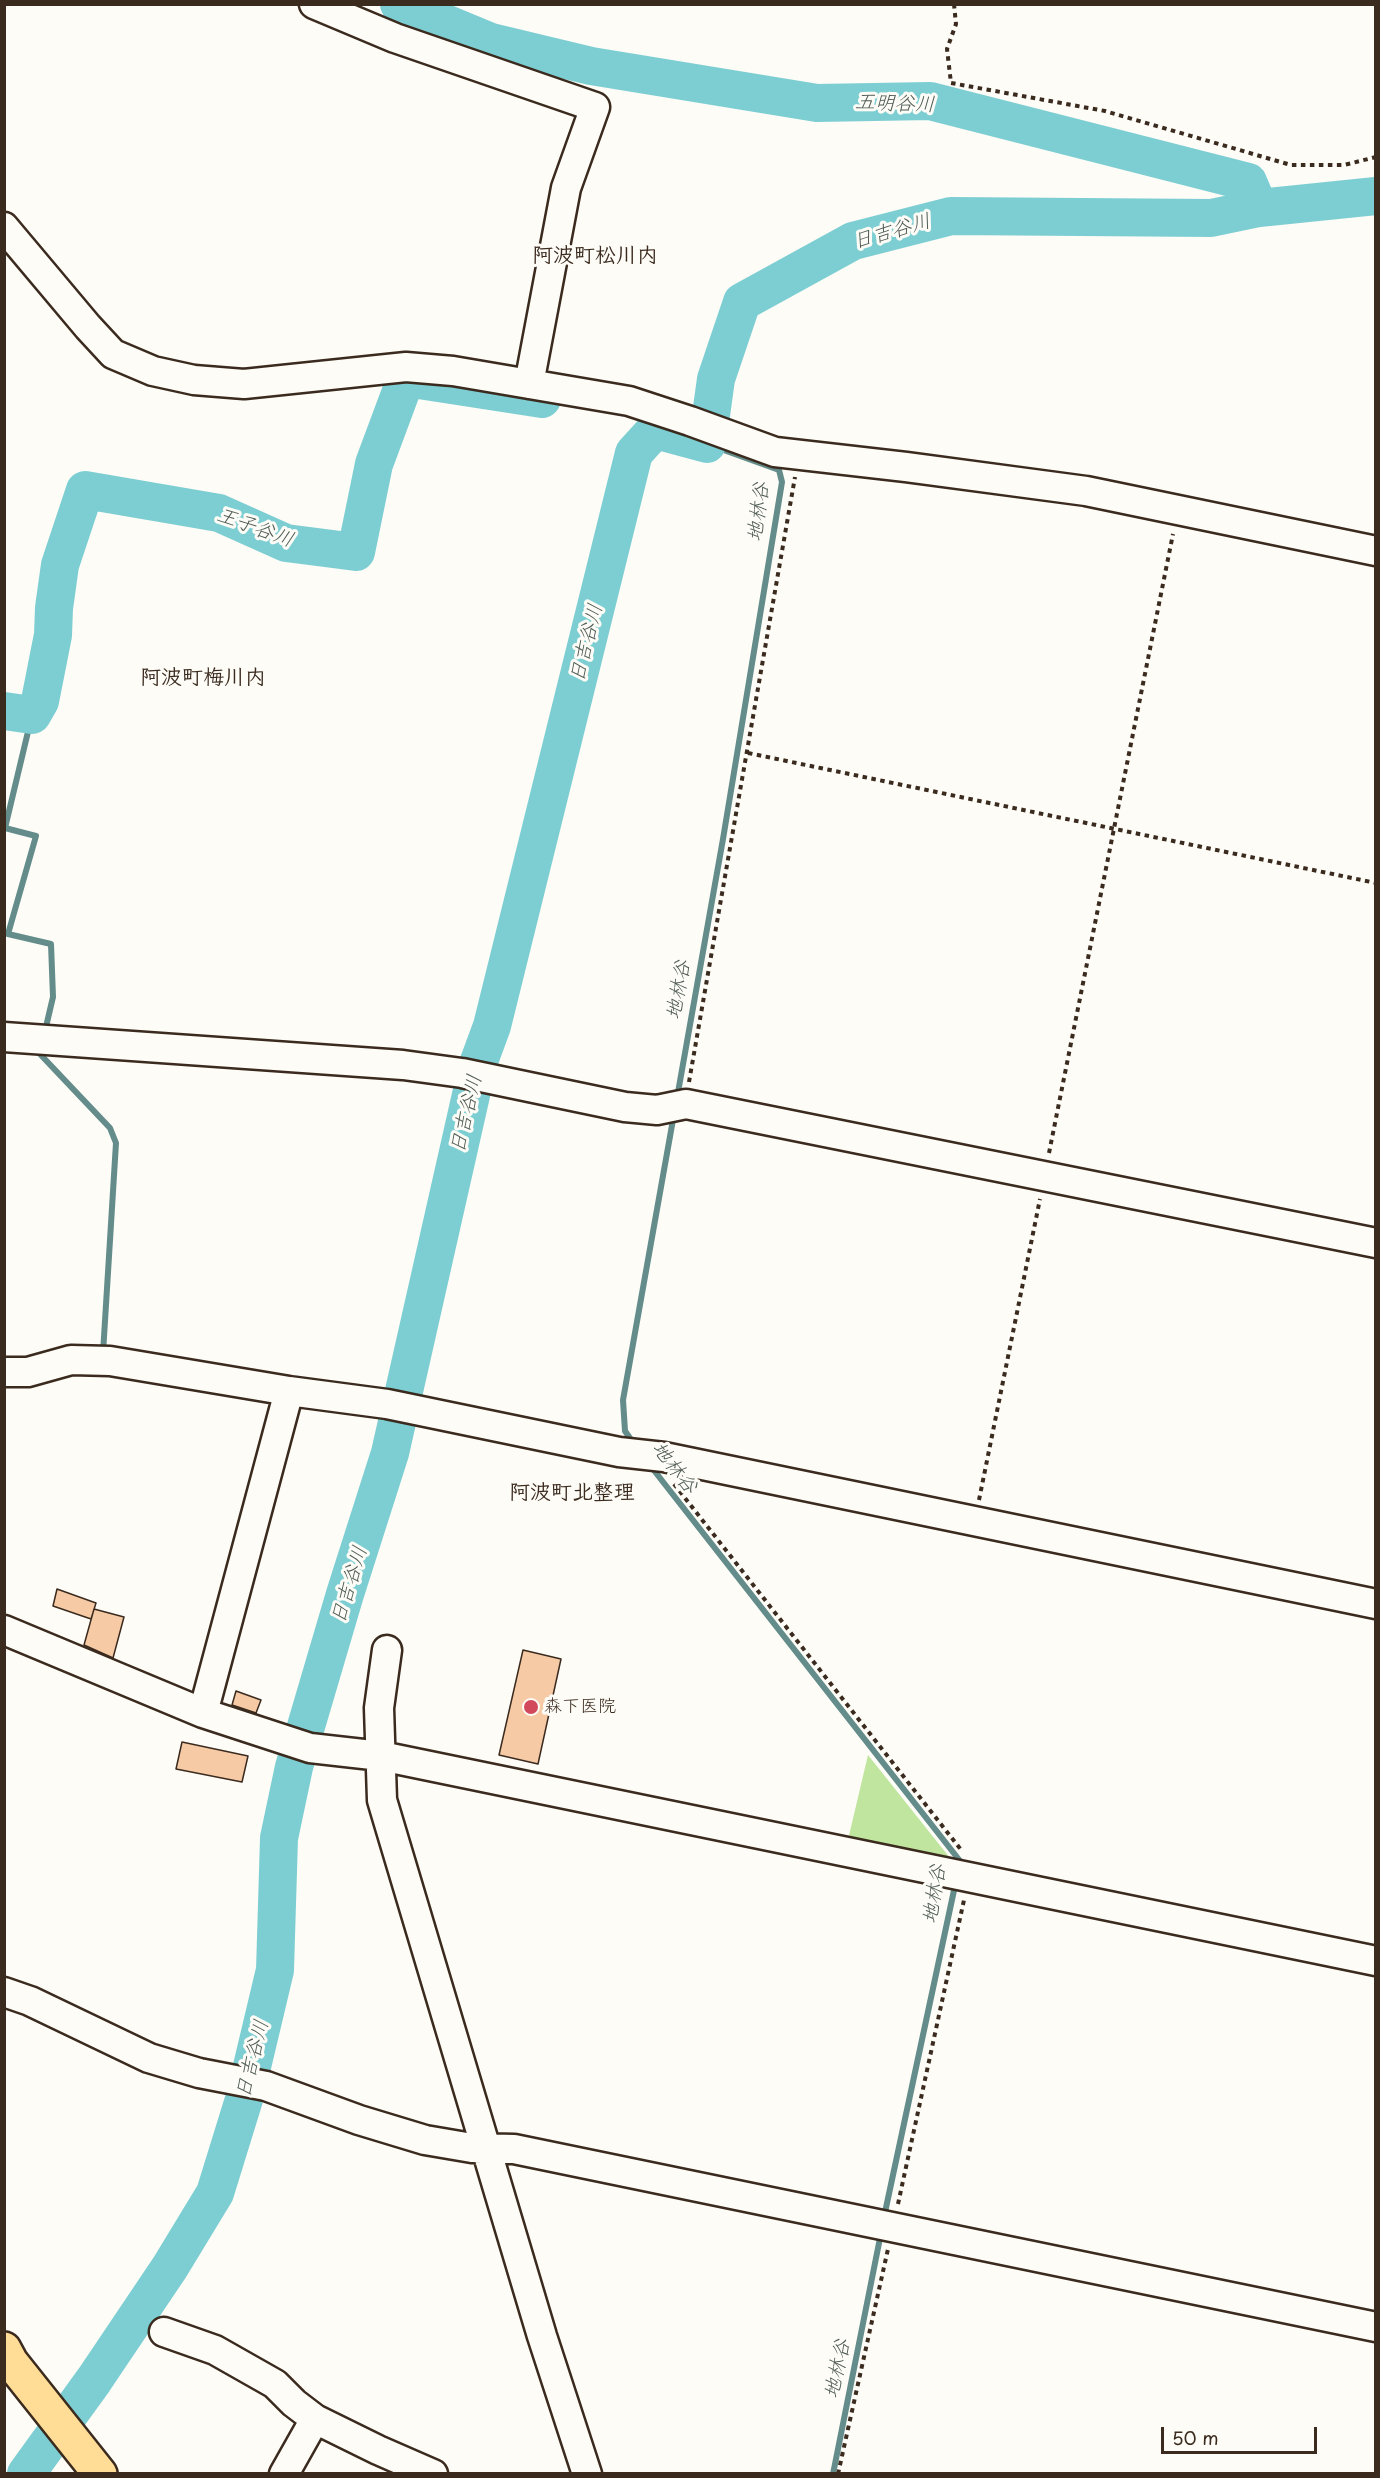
<!DOCTYPE html>
<meta charset="utf-8">
<style>
body{margin:0}
#map{position:relative;width:1380px;height:2478px;overflow:hidden;background:#fdfcf7;font-family:"Playpen Sans",sans-serif}
canvas{display:block}
.frame{position:absolute;inset:0;border:6px solid #3b2a1e;pointer-events:none}
.scale{position:absolute;left:1161px;top:2427px;width:156px;height:27px;box-sizing:border-box;border:3px solid #3b2a1e;border-top:0;padding-left:8px;font-size:18px;line-height:21px;white-space:nowrap;color:#3b2a1e;-webkit-text-stroke:4px #fdfcf7;paint-order:stroke}
</style>
<div id="map">
<canvas width="1380" height="2478"></canvas>
<div class="frame"></div>
<div class="scale">50 m</div>
</div>
<script>
const g = document.querySelector('canvas').getContext('2d');
g.lineJoin = 'round';
function fillPath(path, color) { g.fillStyle = color; g.fill(path, 'evenodd'); }
const shape = rows => new Path2D(rows.map(r => 'M' + r).join(''));
function trace(path, color, width, dash) { g.strokeStyle = color; g.lineWidth = width; g.lineCap = dash ? 'butt' : 'round'; g.setLineDash(dash || []); g.stroke(path); }
function write(font, color, halo, rows, align = 'center') {
  g.font = font + ' "Playpen Sans","Klee One",sans-serif'; g.lineWidth = 6; g.setLineDash([]); g.textBaseline = 'middle'; g.strokeStyle = halo; g.fillStyle = color; for (const [text, x, y, turn = 0] of rows) {
    g.save(); g.translate(x, y); g.rotate((+turn || 0) * Math.PI / 180); g.textAlign = isNaN(turn) ? turn : align; if (halo) g.strokeText(text, 0, 0); g.fillText(text, 0, 0); g.restore();
  }
}
const green = shape([
 [868,1755,954,1863,847,1844]
]);
const stream = shape([
 [32,715,5,828,36,836,8,934,51,944,53,997,45,1031],
 [40,1047,39,1053,110,1128,116,1143,103,1353],
 [677,1098,723,839,782,482,779,470,707,444],
 [634,1444,625,1431,623,1400,674,1114],
 [649,1464,960,1861,959,1868],
 [884,2217,956,1881],
 [833,2474,881,2233]
]);
const river = shape([
 [399,4,491,42,591,66,817,103,930,101,1248,182,1259,208],
 [4,711,32,715,40,701,53,635,54,608,60,565,85,490,219,513,286,543,356,552,374,464,406,378,542,399],
 [26,2474,94,2380,170,2267,215,2193,245,2096,275,1970,279,1838,294,1767,345,1594,390,1453,478,1064,492,1026,634,453,655,430,707,444,716,379,742,302,853,241,951,216,1211,218,1259,208,1376,196]
]);
const building = shape([
 [57,1589,96,1603,91,1619,53,1606,57,1589],
 [94,1609,124,1617,113,1658,84,1645,94,1609],
 [523,1650,561,1659,538,1764,499,1755,523,1650],
 [236,1691,261,1700,256,1713,232,1705,236,1691],
 [182,1742,248,1756,242,1782,176,1769,182,1742]
]);
const path = shape([
 [954,4,956,24,947,49,951,83,1105,111,1291,165,1344,165,1376,157],
 [748,753,1376,883],
 [689,1082,795,477],
 [1049,1153,1173,534],
 [674,1484,962,1851],
 [979,1500,1040,1199],
 [898,2204,964,1900],
 [838,2474,888,2249]
]);
const minor = shape([
 [314,4,395,38,595,107,566,188,529,384],
 [4,227,88,327,113,354,153,371,194,380,244,384,406,367,453,371,629,401,690,421,775,452,906,467,1086,491,1376,551],
 [4,1037,403,1065,462,1073,625,1107,657,1110,686,1104,1376,1243],
 [4,1372,28,1372,71,1360,110,1361,289,1391,387,1404,619,1452,664,1457,1376,1604],
 [4,1630,203,1713,310,1748,381,1756,1376,1961],
 [387,1650,379,1708,382,1800,542,2336,587,2474],
 [203,1713,289,1391],
 [4,1992,30,2001,149,2058,199,2073,266,2086,359,2120,425,2140,472,2148,514,2149,1376,2327],
 [164,2332,215,2350,275,2384,294,2403,315,2419,284,2474],
 [315,2419,378,2450,433,2474]
]);
const major = shape([
 [4,2349,11,2362,100,2474]
]);
const markers = [
 [531,1707,8,"#d1495b"]
];
const poiNames = [
 ["森下医院",544,1707]
];
const waterNames = [
 ["五明谷川",895,104,2],
 ["日吉谷川",892,232,-16],
 ["地林谷",759,512,-83],
 ["王子谷川",255,528,20],
 ["日吉谷川",587,643,-76],
 ["地林谷",679,990,-80],
 ["日吉谷川",467,1114,-77],
 ["地林谷",674,1468,52],
 ["日吉谷川",350,1585,-73],
 ["地林谷",935,1894,-81],
 ["日吉谷川",253,2059,-76],
 ["地林谷",838,2369,-78]
];
const quarterNames = [
 ["阿波町松川内",595,256],
 ["阿波町梅川内",203,678],
 ["阿波町北整理",572,1493]
];
fillPath(green, '#c0e59f');
trace(stream, '#638c8a', 6);
trace(river, '#7dced2', 38);
fillPath(building, '#f6caa5');
trace(building, '#3b2a1e', 1.5);
trace(minor, '#3b2a1e', 33);
trace(major, '#3b2a1e', 38);
trace(path, '#3b2a1e', 4, [4.5, 4.5]);
trace(minor, '#fdfcf7', 28);
trace(major, '#ffdd96', 33);
for (const [x, y, r, color] of markers) { const dot = new Path2D(); dot.arc(x, y, r, 0, 2 * Math.PI); g.fillStyle = color; g.fill(dot); trace(dot, '#fdfcf7', 2); }
write('18px', '#3b2a1e', '#fdfcf7', poiNames, 'left');
write('italic 20px', '#4f5b54', '#fdfcf7', waterNames);
write('bold 21px', '#3b2a1e', '#fdfcf7', quarterNames);
</script>
